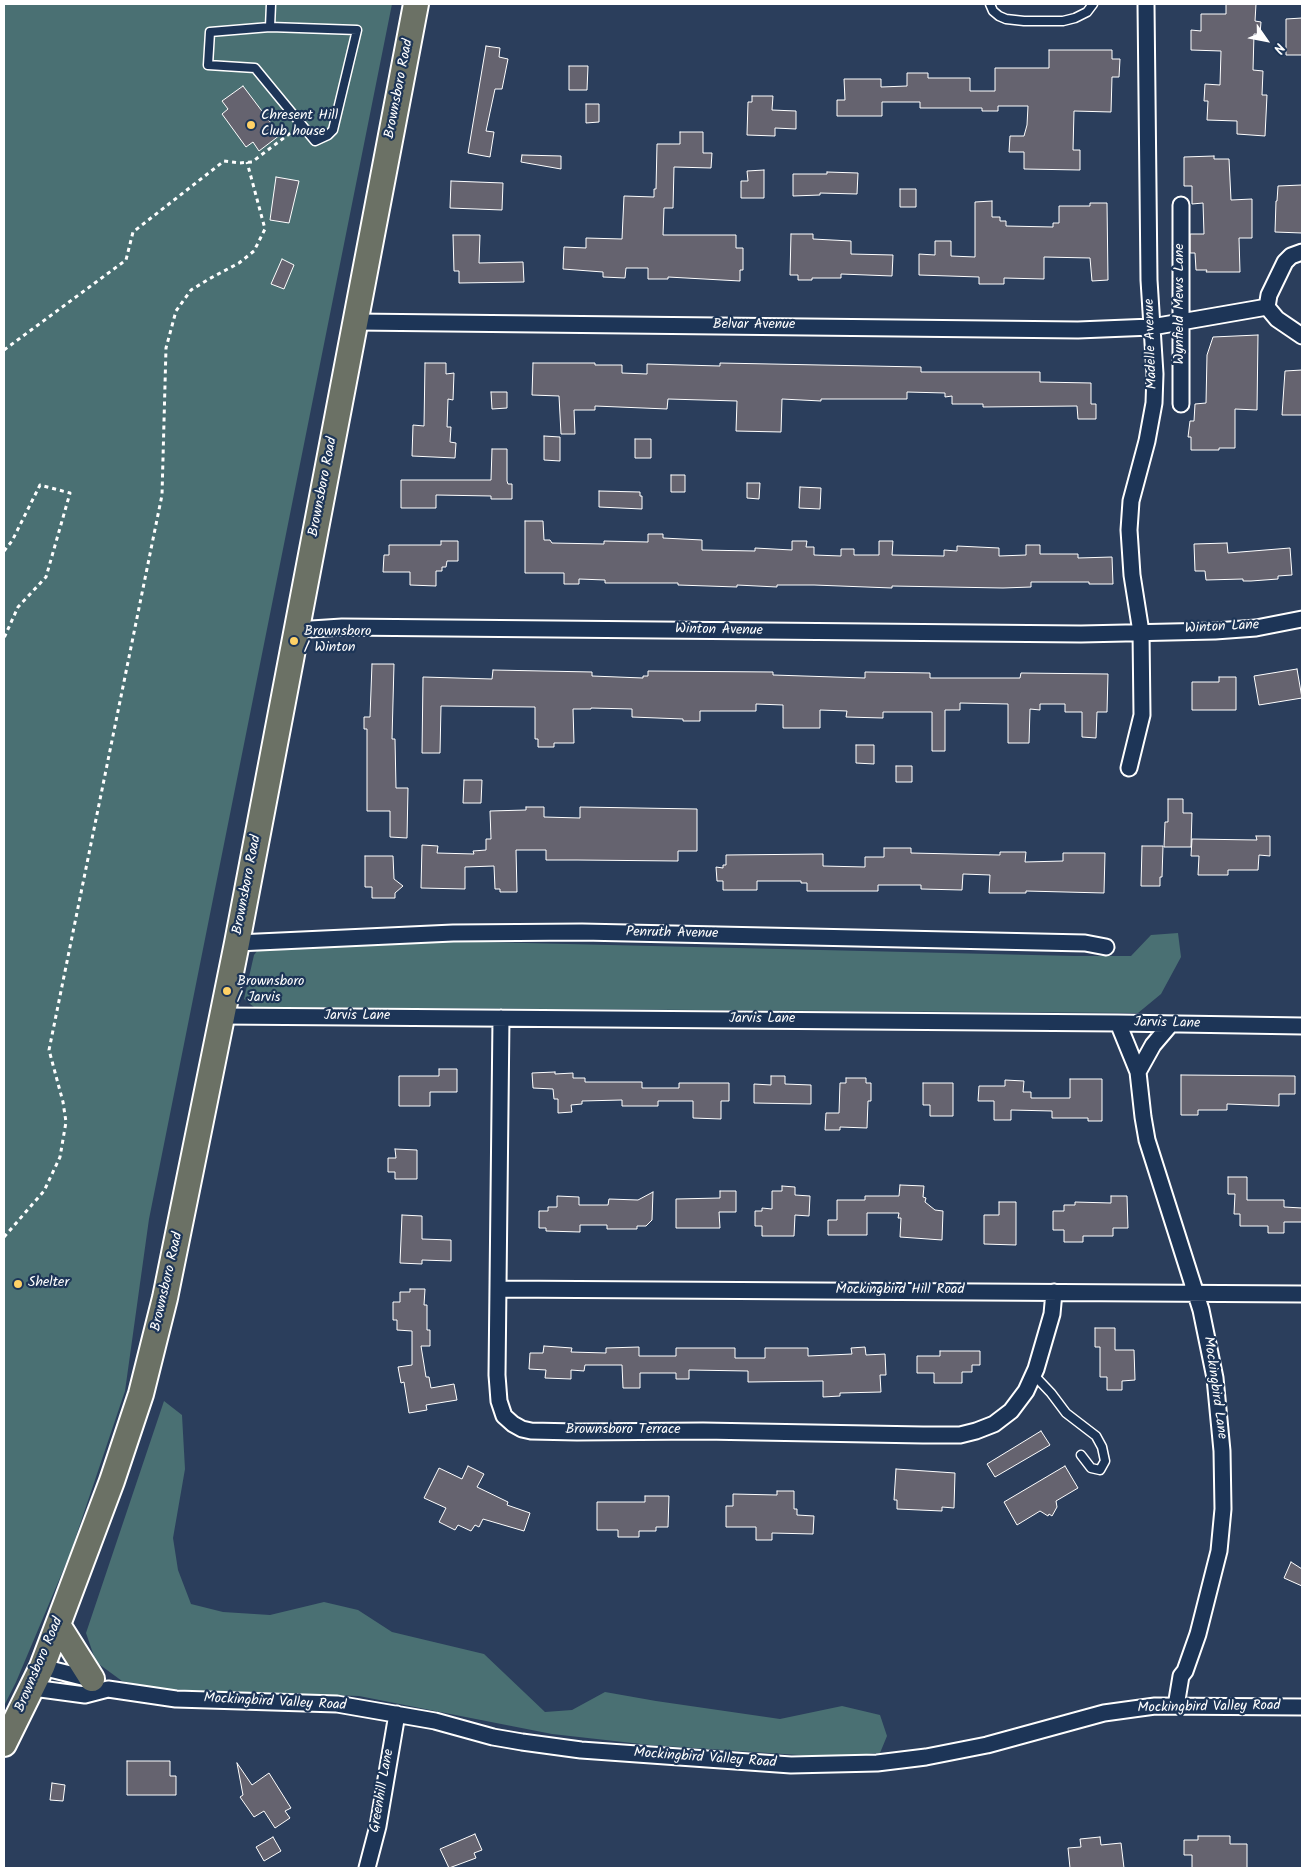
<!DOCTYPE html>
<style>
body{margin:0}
#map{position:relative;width:1306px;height:1872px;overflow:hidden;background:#2b3e5c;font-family:Kalam,sans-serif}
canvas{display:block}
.frame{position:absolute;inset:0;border:5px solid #fff;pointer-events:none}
.north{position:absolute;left:1241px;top:15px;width:50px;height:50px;-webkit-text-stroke:4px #1d3557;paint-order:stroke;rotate:123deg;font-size:14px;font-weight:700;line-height:20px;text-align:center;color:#fff}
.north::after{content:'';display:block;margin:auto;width:18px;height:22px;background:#fff;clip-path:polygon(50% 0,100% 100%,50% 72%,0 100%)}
</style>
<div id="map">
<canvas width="1306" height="1872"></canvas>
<div class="frame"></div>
<div class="north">N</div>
</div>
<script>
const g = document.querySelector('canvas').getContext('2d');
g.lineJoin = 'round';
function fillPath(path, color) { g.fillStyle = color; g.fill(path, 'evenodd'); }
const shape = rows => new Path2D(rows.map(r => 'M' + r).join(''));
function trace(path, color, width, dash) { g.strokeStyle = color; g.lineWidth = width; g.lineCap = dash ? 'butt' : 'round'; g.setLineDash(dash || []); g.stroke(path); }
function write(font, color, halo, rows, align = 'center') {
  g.font = font + ' Kalam,sans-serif'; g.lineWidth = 4.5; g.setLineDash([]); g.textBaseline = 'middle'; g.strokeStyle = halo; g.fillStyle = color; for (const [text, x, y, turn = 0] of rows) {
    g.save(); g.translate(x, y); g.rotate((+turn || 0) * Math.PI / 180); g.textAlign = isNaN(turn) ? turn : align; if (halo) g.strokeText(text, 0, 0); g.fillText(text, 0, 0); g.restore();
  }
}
const green = shape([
 [4,4,392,4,149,1219,125,1391,70,1554,16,1682,4,1706],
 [1178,933,1181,957,1161,994,1138,1013,254,1007,244,999,254,955,257,951,264,947,367,941,483,942,1075,956,1131,956,1151,935],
 [164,1401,182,1415,185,1469,173,1538,178,1570,191,1604,223,1612,270,1615,324,1602,358,1610,392,1632,484,1654,545,1712,572,1710,605,1692,656,1701,780,1719,842,1706,880,1715,887,1736,880,1753,828,1757,650,1745,552,1734,359,1696,158,1689,122,1681,96,1662,86,1633]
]);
const building = shape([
 [1226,4,1256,4,1255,21,1261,22,1260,34,1254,34,1253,70,1263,71,1262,95,1267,95,1265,136,1237,134,1237,121,1207,120,1208,101,1204,101,1205,84,1220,85,1221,51,1191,50,1191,30,1201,31,1201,14,1226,14,1226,4],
 [1302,18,1302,55,1286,55,1286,19,1302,18],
 [486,46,500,48,499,57,508,59,502,89,495,89,486,131,494,132,490,157,468,153,486,46],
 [1049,50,1112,50,1112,59,1120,59,1119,77,1112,77,1111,112,1074,111,1073,150,1080,150,1080,170,1024,169,1024,152,1009,152,1010,136,1024,136,1027,125,1028,106,998,106,998,111,982,111,982,108,920,108,920,102,882,102,882,116,837,116,837,100,845,100,844,79,881,79,881,87,907,86,907,73,928,73,928,78,970,78,970,91,995,91,995,68,1049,68,1049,50],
 [569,66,588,66,587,90,569,90,569,66],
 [243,86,280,135,259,151,253,142,246,147,222,114,228,109,222,101,243,86],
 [752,96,773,96,772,110,796,111,796,129,775,128,775,136,747,135,748,102,752,102,752,96],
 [586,104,599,104,599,122,586,123,586,104],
 [680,132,703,132,703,153,712,153,711,168,674,167,673,208,664,208,663,235,736,235,736,248,743,248,743,270,740,270,740,281,668,277,668,279,648,279,648,268,626,268,625,278,603,277,603,272,563,269,564,247,586,248,586,238,622,239,624,196,654,197,654,189,656,189,657,144,680,144,680,132],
 [522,155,561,156,561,169,521,162,522,155],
 [1214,156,1214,159,1229,159,1231,200,1252,199,1252,238,1239,238,1240,272,1206,272,1207,270,1196,270,1195,253,1190,253,1190,234,1204,234,1203,203,1192,204,1192,186,1184,186,1184,157,1214,156],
 [764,170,764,198,741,198,741,181,748,181,747,171,764,170],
 [827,172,858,173,857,194,820,193,820,195,793,196,793,174,827,174,827,172],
 [276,177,299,181,289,223,270,220,276,177],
 [451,181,503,183,502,210,450,208,451,181],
 [1302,185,1302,233,1275,232,1276,201,1277,201,1278,186,1302,185],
 [900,189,916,189,916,207,900,207,900,189],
 [992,201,992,217,1000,217,1000,221,1006,221,1006,226,1053,227,1053,223,1059,223,1059,206,1090,206,1090,203,1107,203,1108,280,1092,281,1090,258,1044,257,1044,279,1004,278,1004,284,979,284,979,277,919,275,919,254,935,255,935,241,951,241,951,256,975,257,975,202,992,201],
 [791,234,813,234,813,239,851,241,851,254,893,255,892,276,841,274,841,278,812,278,812,280,798,280,798,275,790,275,791,234],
 [453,235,480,235,479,263,523,262,524,282,459,283,459,271,454,271,453,235],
 [282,259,294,265,284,289,271,284,282,259],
 [1258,335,1257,410,1235,409,1235,448,1219,448,1219,450,1191,450,1191,437,1188,437,1190,421,1194,421,1195,404,1206,403,1207,355,1213,337,1258,335],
 [425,363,446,363,446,374,454,373,453,400,448,399,447,427,451,427,450,442,456,443,455,458,412,456,413,425,424,426,425,363],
 [533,363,595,363,595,365,622,365,622,373,647,374,647,364,720,366,720,363,921,367,921,372,1040,372,1040,382,1091,383,1091,404,1096,404,1096,419,1078,419,1077,406,983,407,983,404,952,404,952,396,945,397,945,393,907,392,907,399,821,399,821,401,782,399,781,432,736,431,737,401,668,399,667,409,595,406,595,410,574,410,575,434,561,434,559,396,532,395,533,363],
 [1302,370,1302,415,1282,415,1285,371,1302,370],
 [491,392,507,392,507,408,492,409,491,392],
 [544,436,560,437,560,461,544,460,544,436],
 [635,439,651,439,651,458,635,458,635,439],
 [492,449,507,449,507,481,508,484,512,484,512,499,491,499,491,496,436,495,436,508,401,508,401,480,491,480,492,449],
 [671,475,685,475,685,492,671,492,671,475],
 [747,483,760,483,759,499,747,498,747,483],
 [800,487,821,488,820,509,799,508,800,487],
 [599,491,640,492,640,496,642,496,642,509,599,507,599,491],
 [525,521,543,521,544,540,550,540,552,543,604,544,604,541,648,542,648,534,663,534,663,538,702,540,702,550,755,551,755,548,792,550,792,541,807,541,806,547,814,547,814,555,841,556,841,549,854,549,854,555,879,555,879,541,893,541,892,555,944,556,944,550,957,551,957,546,999,548,999,556,1026,555,1026,545,1040,545,1040,554,1078,554,1078,558,1112,557,1113,584,1089,584,1089,582,1031,582,1031,587,1003,588,892,586,892,588,814,585,777,585,777,587,737,585,737,587,678,585,678,583,605,583,605,580,579,579,579,584,564,584,564,573,525,573,525,521],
 [441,541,458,541,458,561,447,561,446,567,442,567,442,571,436,571,436,586,410,585,410,572,383,572,384,555,389,555,389,545,441,545,441,541],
 [1227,543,1228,553,1290,548,1292,575,1278,576,1278,579,1251,581,1243,581,1243,579,1206,580,1205,571,1195,571,1194,544,1227,543],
 [372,664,394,664,392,739,395,739,396,788,408,788,407,838,390,837,390,811,367,811,367,729,364,729,364,717,370,717,372,664],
 [1297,669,1302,698,1259,705,1254,676,1297,669],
 [493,670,592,672,592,676,643,678,643,676,648,676,648,671,773,672,773,675,865,678,865,672,930,673,930,678,1020,678,1021,673,1108,674,1107,712,1097,712,1096,738,1082,737,1082,712,1065,712,1065,704,1040,704,1040,710,1030,709,1029,743,1008,743,1008,704,960,703,960,710,945,710,945,751,932,751,932,712,883,712,883,718,846,717,847,711,820,710,820,728,783,728,783,705,756,704,756,711,700,711,700,721,683,721,683,719,632,717,632,709,591,708,591,709,573,709,574,743,554,743,554,747,538,747,538,739,535,739,535,707,441,706,440,753,422,753,423,677,492,679,493,670],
 [1219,677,1236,677,1236,710,1192,710,1192,682,1219,682,1219,677],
 [856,745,874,745,874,764,856,763,856,745],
 [896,766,912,766,912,782,896,782,896,766],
 [464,780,482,780,481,803,463,803,464,780],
 [1168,799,1183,799,1183,813,1192,813,1191,847,1164,847,1165,822,1168,822,1168,799],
 [526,807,544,807,544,817,580,818,580,807,697,809,697,851,678,851,678,861,577,860,546,860,546,850,516,850,517,892,500,892,500,889,495,889,494,866,465,867,465,889,421,888,422,845,438,846,437,853,474,854,473,851,486,850,486,839,491,839,490,811,526,810,526,807],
 [1256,836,1270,836,1270,856,1259,855,1258,870,1228,870,1228,875,1198,875,1199,856,1191,856,1192,839,1257,840,1256,836],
 [1142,846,1163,846,1162,877,1160,877,1160,886,1141,886,1142,846],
 [884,848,911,848,911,853,1000,855,1000,852,1026,852,1025,862,1063,861,1063,853,1105,853,1104,893,1026,891,1026,893,989,893,990,875,963,874,962,890,921,889,921,885,878,885,878,891,807,891,807,883,801,883,801,881,757,881,757,890,723,890,723,881,717,881,716,867,723,868,723,865,726,865,726,855,823,854,823,866,865,867,865,857,884,857,884,848],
 [365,856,393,856,394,879,403,886,395,893,395,898,372,898,372,887,365,887,365,856],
 [439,1069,457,1069,457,1092,430,1092,430,1106,399,1106,399,1076,439,1076,439,1069],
 [555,1072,555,1074,573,1073,573,1078,585,1078,585,1082,642,1082,642,1088,679,1088,679,1083,729,1083,729,1101,721,1101,721,1119,693,1118,693,1101,658,1101,658,1106,622,1106,622,1100,582,1101,582,1104,571,1105,572,1112,558,1113,558,1099,554,1099,553,1089,533,1088,532,1073,555,1072],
 [1181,1075,1295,1076,1295,1094,1279,1094,1279,1106,1227,1104,1227,1110,1198,1110,1198,1115,1181,1115,1181,1075],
 [771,1076,785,1076,785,1084,811,1085,811,1104,754,1103,754,1084,771,1085,771,1076],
 [846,1078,866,1078,866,1083,871,1083,871,1101,868,1101,867,1128,840,1127,840,1130,825,1130,826,1113,839,1113,840,1083,846,1083,846,1078],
 [1070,1079,1102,1079,1102,1121,1088,1121,1088,1118,1052,1118,1052,1111,1011,1110,1011,1120,994,1120,994,1101,978,1101,979,1086,1005,1086,1005,1080,1024,1081,1023,1092,1031,1092,1031,1098,1070,1098,1070,1079],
 [923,1083,953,1083,953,1116,930,1116,930,1105,923,1105,923,1083],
 [395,1149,417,1150,417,1179,395,1179,395,1172,388,1172,388,1158,396,1158,395,1149],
 [1228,1177,1247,1177,1247,1200,1284,1200,1284,1207,1302,1208,1302,1222,1284,1222,1284,1233,1268,1233,1268,1226,1240,1226,1240,1214,1234,1214,1235,1194,1228,1194,1228,1177],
 [900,1185,924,1186,923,1197,926,1198,925,1202,935,1210,943,1211,942,1240,900,1237,901,1218,898,1218,899,1213,867,1213,867,1235,828,1235,828,1220,837,1220,837,1200,865,1200,865,1196,899,1196,900,1185],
 [782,1186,795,1187,795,1195,810,1196,809,1216,795,1215,794,1236,762,1236,762,1226,755,1226,755,1211,762,1211,762,1208,772,1209,772,1191,782,1191,782,1186],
 [720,1191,736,1191,736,1212,719,1212,720,1228,676,1228,676,1199,720,1198,720,1191],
 [653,1192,652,1220,646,1226,637,1226,637,1229,607,1229,607,1225,580,1225,580,1232,546,1231,546,1228,539,1228,539,1211,548,1211,548,1207,557,1207,557,1196,579,1197,579,1205,608,1205,609,1199,638,1200,653,1192],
 [1111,1196,1127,1196,1128,1228,1113,1228,1113,1236,1083,1236,1083,1242,1064,1242,1064,1230,1053,1230,1053,1211,1064,1211,1064,1205,1075,1205,1075,1202,1111,1203,1111,1196],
 [999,1202,1016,1202,1016,1245,984,1244,984,1215,999,1215,999,1202],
 [402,1215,422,1216,422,1239,451,1240,451,1261,422,1260,422,1264,400,1263,402,1215],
 [410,1289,425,1289,424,1305,427,1305,427,1330,430,1330,430,1346,421,1346,426,1377,429,1377,431,1388,454,1384,457,1400,426,1405,427,1410,409,1413,404,1382,401,1383,398,1367,412,1365,412,1331,397,1330,397,1320,393,1320,393,1302,400,1302,400,1292,410,1292,410,1289],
 [1095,1328,1115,1328,1115,1350,1134,1350,1135,1380,1122,1381,1122,1390,1107,1390,1107,1377,1100,1377,1100,1347,1095,1347,1095,1328],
 [544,1346,572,1348,571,1352,606,1353,606,1348,639,1347,639,1356,676,1356,676,1348,735,1348,735,1358,765,1358,765,1348,808,1348,808,1356,852,1354,851,1348,865,1347,866,1355,885,1354,886,1375,880,1375,881,1392,840,1393,840,1396,823,1397,823,1381,748,1382,748,1371,689,1370,689,1379,676,1379,676,1373,640,1373,640,1388,623,1388,622,1365,585,1365,584,1371,571,1370,571,1379,545,1378,546,1370,529,1369,530,1353,543,1353,544,1346],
 [940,1351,980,1351,980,1365,972,1365,972,1372,962,1372,962,1383,934,1383,934,1373,917,1373,917,1356,940,1356,940,1351],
 [1041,1431,1050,1445,995,1477,987,1464,1041,1431],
 [468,1466,484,1474,477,1487,508,1502,507,1505,530,1513,524,1531,483,1519,479,1527,475,1525,471,1531,458,1525,455,1530,439,1522,446,1508,424,1498,439,1468,462,1479,468,1466],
 [1065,1466,1078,1488,1056,1501,1057,1507,1052,1516,1049,1514,1048,1516,1040,1511,1017,1525,1004,1502,1065,1466],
 [896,1469,955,1473,954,1508,942,1507,942,1511,897,1509,897,1500,894,1500,896,1469],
 [777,1491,794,1491,794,1509,797,1509,797,1515,814,1516,813,1534,772,1533,772,1540,756,1540,756,1527,726,1527,726,1506,733,1506,733,1494,777,1495,777,1491],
 [645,1496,669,1496,668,1527,656,1527,656,1531,639,1531,639,1537,618,1537,618,1530,597,1530,597,1502,645,1502,645,1496],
 [1291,1562,1302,1569,1302,1586,1284,1578,1291,1562],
 [127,1761,170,1761,170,1776,176,1776,176,1795,127,1795,127,1761],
 [237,1763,252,1785,269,1773,291,1808,285,1811,290,1818,275,1828,264,1811,254,1817,240,1797,243,1795,237,1763],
 [52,1783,65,1785,63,1801,50,1800,52,1783],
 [475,1834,482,1850,474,1853,476,1858,449,1868,440,1849,475,1834],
 [1198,1836,1230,1836,1230,1844,1247,1844,1247,1868,1192,1868,1192,1855,1184,1855,1184,1840,1198,1840,1198,1836],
 [273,1837,281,1851,264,1861,256,1847,273,1837],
 [1100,1837,1101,1845,1121,1843,1124,1868,1070,1868,1068,1848,1081,1847,1080,1839,1100,1837]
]);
const path = shape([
 [4,350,126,260,133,232,224,161,239,163,252,162,293,131],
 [4,551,12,541,40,485,70,493,46,577,18,607,4,638],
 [4,1237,44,1191,60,1157,66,1122,63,1102,49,1050,162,495,166,348,176,311,191,290,209,279,239,263,254,251,265,229,247,162]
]);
const lane = shape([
 [990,4,993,11,999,16,1006,19,1024,21,1063,21,1075,18,1087,12,1093,4],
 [270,27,357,30,333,130,328,135,315,141,255,68,208,65,210,32,270,27],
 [270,27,271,4],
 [1033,1374,1051,1393,1066,1413,1096,1436,1102,1447,1105,1461,1100,1470,1091,1468,1081,1455]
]);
const street = shape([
 [1302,252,1291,256,1285,262,1269,295,1267,307,1277,319,1302,336],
 [356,322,1078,330,1152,327,1267,307],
 [1181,404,1181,205],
 [296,630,342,627,1081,634,1215,631,1256,628,1302,619],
 [1129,768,1142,715,1141,632,1132,575,1129,530,1131,501,1147,441,1154,403,1155,374,1149,280,1146,4],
 [237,943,453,933,582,932,1085,943,1106,947],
 [222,1016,1118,1023,1302,1026],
 [501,1018,497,1375,499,1401,504,1416,513,1424,522,1429,531,1431,577,1432,703,1431,923,1435,960,1435,976,1431,994,1424,1011,1411,1026,1391,1036,1369,1052,1314,1054,1292],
 [1118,1023,1138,1072,1143,1117,1147,1140,1201,1310,1215,1378,1222,1451,1223,1509,1219,1551,1198,1634,1185,1671,1181,1676,1176,1706],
 [1138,1072,1153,1045,1170,1025],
 [498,1289,1302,1294],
 [42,1667,94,1680],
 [33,1688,85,1695,108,1689,176,1699,337,1704,435,1721,493,1737,522,1742,581,1750,791,1765,877,1763,926,1757,987,1745,1104,1713,1155,1706,1302,1707],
 [367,1868,378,1826,397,1714]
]);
const primary = shape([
 [58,1625,92,1679],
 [4,1744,42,1667,112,1481,141,1394,165,1298,237,943,416,4]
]);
const markers = [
 [251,125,5,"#ffd166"],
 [294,641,5,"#ffd166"],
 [227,991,5,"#ffd166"],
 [18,1284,5,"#ffd166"]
];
const streetNames = [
 ["Brownsboro Road",400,89,-79],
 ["Wynfield Mews Lane",1181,304,-90],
 ["Belvar Avenue",754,326],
 ["Madelle Avenue",1152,344,-92],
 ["Brownsboro Road",324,487,-79],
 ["Winton Lane",1222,628,-3],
 ["Winton Avenue",719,631,1],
 ["Brownsboro Road",248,885,-79],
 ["Penruth Avenue",672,934,1],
 ["Jarvis Lane",357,1017],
 ["Jarvis Lane",762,1020],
 ["Jarvis Lane",1167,1024,1],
 ["Brownsboro Road",168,1282,-77],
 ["Mockingbird Hill Road",900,1291],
 ["Mockingbird Lane",1214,1388,82],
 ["Brownsboro Terrace",623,1431],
 ["Brownsboro Road",40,1665,-67],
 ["Mockingbird Valley Road",275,1703,3],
 ["Mockingbird Valley Road",1209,1708,-1],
 ["Mockingbird Valley Road",705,1759,4],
 ["Greenhill Lane",383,1791,-80]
];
const poiNames = [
 ["Chresent Hill",261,117],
 ["Club house",261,133],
 ["Brownsboro",304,633],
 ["/ Winton",304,649],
 ["Brownsboro",237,983],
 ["/ Jarvis",237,999],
 ["Shelter",28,1284]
];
fillPath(green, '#4a7073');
fillPath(building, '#65636f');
trace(building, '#fff', 1);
trace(lane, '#fff', 11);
trace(street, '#fff', 19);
trace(primary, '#fff', 28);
trace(path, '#fff', 3, [4, 4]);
trace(lane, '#1d3557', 8);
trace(street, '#1d3557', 15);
trace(primary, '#6b7165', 24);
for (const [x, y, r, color] of markers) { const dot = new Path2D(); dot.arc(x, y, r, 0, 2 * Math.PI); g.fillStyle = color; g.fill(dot); trace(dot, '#1d3557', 2); }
write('14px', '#fff', '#1d3557', streetNames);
write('14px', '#fff', '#1d3557', poiNames, 'left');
</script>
